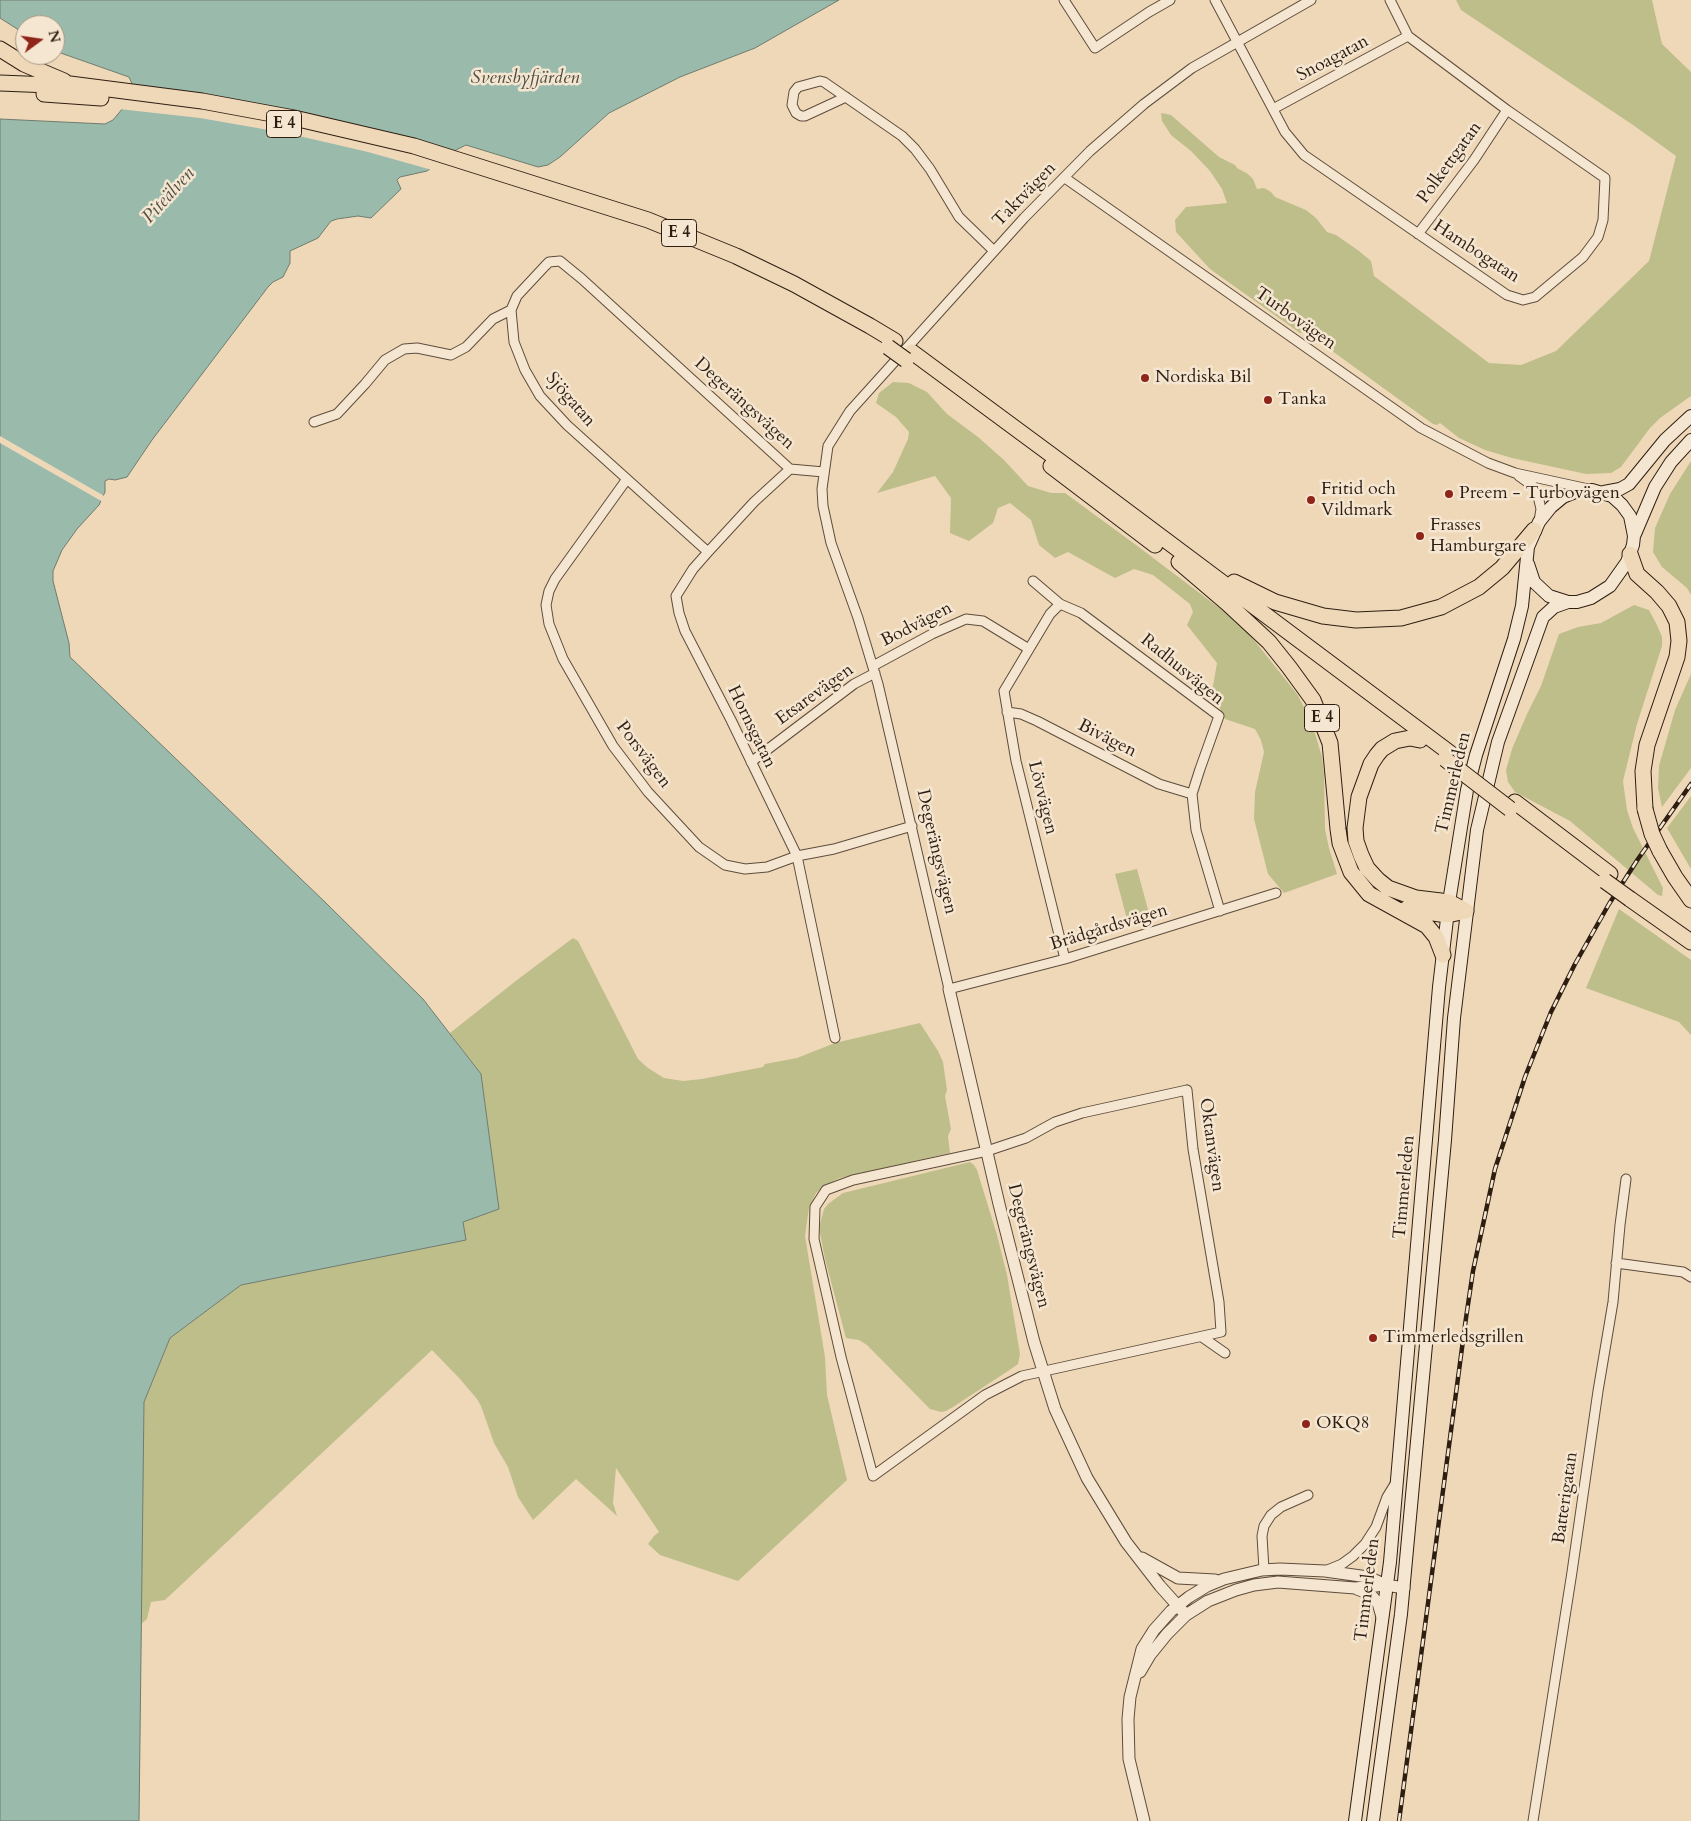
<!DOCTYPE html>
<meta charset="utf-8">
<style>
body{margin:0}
#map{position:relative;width:1691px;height:1821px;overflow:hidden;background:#efd8b8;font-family:Cardo,serif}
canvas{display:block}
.north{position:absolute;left:15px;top:15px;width:50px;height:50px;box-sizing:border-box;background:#f5e6d1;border:1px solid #a59685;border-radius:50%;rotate:76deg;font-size:14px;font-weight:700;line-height:20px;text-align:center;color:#2e1e12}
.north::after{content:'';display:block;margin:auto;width:18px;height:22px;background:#8f2418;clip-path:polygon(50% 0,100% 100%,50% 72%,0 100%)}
</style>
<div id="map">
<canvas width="1691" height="1821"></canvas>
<div class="north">N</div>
</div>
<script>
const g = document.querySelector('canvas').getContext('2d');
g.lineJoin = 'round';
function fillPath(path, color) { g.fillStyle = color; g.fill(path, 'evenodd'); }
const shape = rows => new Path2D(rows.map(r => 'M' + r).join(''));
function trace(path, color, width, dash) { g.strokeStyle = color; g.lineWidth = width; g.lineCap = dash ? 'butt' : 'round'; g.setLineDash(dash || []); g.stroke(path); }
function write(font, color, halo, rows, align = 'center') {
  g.font = font + ' Cardo,serif'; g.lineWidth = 5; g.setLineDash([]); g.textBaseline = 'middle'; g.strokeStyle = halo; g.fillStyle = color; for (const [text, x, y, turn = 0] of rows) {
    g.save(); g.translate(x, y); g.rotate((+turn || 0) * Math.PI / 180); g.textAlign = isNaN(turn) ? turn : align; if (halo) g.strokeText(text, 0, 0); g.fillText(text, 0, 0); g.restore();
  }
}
const green = shape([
 [1456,0,1652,0,1662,44,1691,72,1691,396,1660,418,1650,428,1621,467,1611,473,1586,474,1512,458,1485,450,1459,438,1440,423,1437,425,1433,424,1328,348,1320,339,1309,332,1300,333,1210,269,1176,232,1175,220,1186,207,1227,203,1222,189,1210,171,1191,151,1171,135,1162,121,1161,113,1171,115,1219,157,1235,165,1237,168,1248,174,1253,179,1257,189,1264,188,1271,192,1275,197,1306,210,1316,218,1327,232,1336,235,1359,251,1371,261,1374,276,1489,363,1521,365,1556,351,1649,261,1676,156,1633,125,1461,10],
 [893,382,909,383,927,392,947,414,978,437,1004,460,1028,486,1051,493,1065,493,1136,545,1226,613,1250,635,1297,694,1311,720,1322,757,1324,774,1325,829,1329,848,1337,874,1284,893,1268,874,1254,819,1255,792,1264,752,1261,740,1255,729,1225,719,1212,692,1217,663,1187,625,1193,612,1190,604,1153,575,1134,569,1115,578,1068,552,1055,558,1039,545,1031,520,1010,503,998,508,993,523,969,541,950,533,951,498,935,476,877,493,893,472,908,439,909,432,896,417,876,403,879,393],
 [1691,461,1691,595,1687,588,1662,567,1653,552,1655,528,1670,494],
 [1634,605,1649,610,1657,625,1662,637,1662,646,1637,724,1623,781,1627,810,1633,828,1663,888,1662,896,1658,895,1570,821,1515,792,1508,782,1506,770,1512,749,1527,714,1541,686,1559,634,1578,627,1601,623],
 [1691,674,1691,768,1662,807,1658,788,1659,766,1675,710],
 [1691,796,1691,869,1667,828],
 [1137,869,1150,917,1128,923,1115,874],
 [1619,909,1691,960,1691,1035,1679,1022,1586,988],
 [573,938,578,941,638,1059,648,1068,664,1078,683,1081,702,1079,763,1067,765,1064,797,1058,835,1043,920,1023,938,1051,943,1062,947,1090,945,1096,951,1129,948,1136,950,1153,840,1178,824,1186,816,1193,809,1208,805,1236,825,1357,827,1395,847,1480,738,1581,660,1555,648,1544,654,1536,659,1532,616,1468,613,1503,617,1516,576,1479,533,1520,518,1497,508,1467,494,1443,481,1406,477,1399,460,1379,432,1350,165,1600,151,1602,147,1619,141,1624,144,1402,170,1338,241,1285,465,1240,463,1222,499,1209,481,1074,450,1033,517,980],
 [970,1162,974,1165,977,1170,997,1235,1007,1275,1020,1354,1018,1364,1008,1371,953,1407,946,1411,941,1412,930,1409,867,1345,859,1340,846,1338,825,1259,819,1228,824,1209,828,1204,843,1193]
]);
const water = shape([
 [0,0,839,0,755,48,680,77,609,113,560,157,548,165,538,167,466,145,456,150,427,171,400,177,397,180,401,189,371,218,358,216,337,219,331,221,318,238,290,251,290,263,283,277,273,282,268,287,152,440,127,477,115,480,109,479,105,481,105,492,99,505,77,529,62,550,53,571,53,581,69,643,70,657,326,903,423,999,481,1074,499,1209,463,1222,466,1240,241,1285,170,1338,144,1402,139,1821,0,1821,0,119,105,124,113,120,123,108,133,86,129,77,55,51,55,25,25,25,25,34,0,18,0,0]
]);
const pier = shape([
 [129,92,450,157,432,170,368,152,286,133,200,118,119,109],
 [0,436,106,497,103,502,0,443]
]);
const minor = shape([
 [1064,0,1095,48,1149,12,1170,0],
 [1215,0,1285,132,1304,155,1507,295,1523,300,1535,297,1583,257,1598,237,1603,220,1605,178,1507,110,1408,36,1390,0],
 [846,97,805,116,801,116,796,113,792,105,794,92,798,87,820,81,824,82,902,136,915,149,930,169,959,217,994,251],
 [1273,109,1408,36],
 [1065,178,1421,428,1488,463,1515,473,1584,488],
 [1418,234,1474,160,1507,110],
 [511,310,517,296,545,266,549,262,560,261,582,279,790,469,824,472],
 [314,422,337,414,365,384,385,360,404,349,417,348,451,355,466,347,493,319,511,310,514,342,525,370,540,396,567,425,708,552],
 [790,469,754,502,708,552,693,569,676,596,679,613,685,631,731,720,797,856,835,1038],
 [1519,476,1533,486,1538,496,1541,509,1539,521],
 [627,479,555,579,549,591,546,605,549,624,563,659,613,746,648,792,699,847,725,865,745,869,767,867,797,856,834,849,912,826],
 [1033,581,1060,604],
 [873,666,932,634,966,619,983,621,1029,649],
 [1007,712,1021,714,1037,721,1159,784,1192,794],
 [751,762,854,684,875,673],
 [1276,893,1065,959,949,989,878,684,858,618,831,543,823,506,822,489,828,446,850,411,1024,218,1090,151,1144,104,1192,68,1311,0],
 [1065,959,1016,761,1004,691,1050,614,1060,604,1081,613,1219,716,1200,769,1192,794,1196,830,1220,911],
 [1187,1090,1193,1149,1219,1302,1221,1332,1022,1376,985,1395,873,1476,841,1357,814,1239,815,1207,826,1190,853,1180,987,1151,1026,1138,1055,1122,1082,1113,1187,1090],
 [1616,1263,1683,1272,1691,1277],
 [1202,1337,1225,1353],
 [1264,1570,1262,1536,1264,1526,1271,1515,1281,1507,1308,1495],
 [1325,1571,1342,1564,1353,1556,1365,1544,1376,1527,1387,1497,1395,1484],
 [1533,1821,1572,1572,1598,1391,1613,1302,1620,1225,1626,1179]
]);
const tertiary = shape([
 [949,989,999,1204,1034,1342,1055,1409,1087,1478,1126,1542,1160,1586,1186,1615],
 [1142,1558,1178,1578,1215,1580],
 [1357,1589,1370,1594,1378,1603,1382,1617],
 [1140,1672,1150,1655,1167,1634,1186,1615,1208,1601,1236,1590,1254,1585,1278,1582,1355,1588,1386,1585,1404,1588],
 [1144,1821,1129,1759,1128,1719,1130,1697,1142,1649,1154,1630,1171,1611,1189,1597,1207,1586,1224,1579,1262,1570,1280,1569,1325,1571,1368,1577,1386,1585]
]);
const secondary = shape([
 [1604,492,1620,489,1629,484,1665,440,1691,416],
 [1635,534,1655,487,1671,462,1691,440],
 [1355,1821,1390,1562,1439,987,1449,902,1467,790,1476,755,1514,639,1522,606,1528,547,1539,522,1551,507,1563,497,1578,491,1592,490,1612,496,1622,505,1630,516,1634,536,1633,545,1627,562,1610,586,1591,598,1577,602,1568,602,1549,596,1534,582,1528,564],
 [1373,1821,1401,1614,1445,1140,1454,1018,1477,830,1498,742,1543,617,1554,607,1568,602]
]);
const trunk = shape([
 [0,49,24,64,64,81],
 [0,83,50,85,70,84,202,101,294,118,414,146,648,220,736,256,794,284,870,326,895,341],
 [44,94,101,98],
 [912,352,1088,482,1450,753],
 [1051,466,1155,545],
 [1630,554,1637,574,1657,592,1669,606,1677,622,1679,641,1677,657,1647,745,1643,771,1645,809],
 [1179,562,1227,603,1269,642,1289,667,1313,700,1330,743,1338,829,1340,843,1351,872,1369,894,1427,926,1436,937,1443,955],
 [1234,582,1275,602,1323,616,1356,620,1401,618,1441,607,1479,587,1502,568,1534,530],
 [1420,740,1410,738,1395,741,1382,749,1377,755,1371,764,1359,797,1355,828,1356,841,1361,855,1367,868,1378,880,1388,888,1416,898,1449,902,1466,911],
 [1515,802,1610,874],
 [1660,851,1675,877,1691,900],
 [1630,899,1691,942],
 [1406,909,1447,915,1466,911]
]);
const rail = shape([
 [1399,1821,1466,1318,1473,1271,1495,1169,1525,1077,1551,1012,1575,964,1609,904,1638,859,1691,784]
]);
const trunkBridge = shape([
 [888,347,906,360],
 [1445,759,1510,809],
 [1645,809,1652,834,1660,851],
 [1605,881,1630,899]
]);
const markers = [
 [1145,378,5,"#8f2418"],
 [1268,400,5,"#8f2418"],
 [1449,494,5,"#8f2418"],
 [1311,500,5,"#8f2418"],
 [1420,536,5,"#8f2418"],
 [1373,1338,5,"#8f2418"],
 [1306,1424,5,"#8f2418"]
];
const shields = [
 [284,124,35],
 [679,233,35],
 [1322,718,35]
];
const shieldNames = [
 ["E 4",284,124],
 ["E 4",679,233],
 ["E 4",1322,718]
];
const streetNames = [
 ["Snoagatan",1333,59,-28],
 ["Polkettgatan",1450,163,-54],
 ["Taktvägen",1025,195,-46],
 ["Hambogatan",1476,252,33],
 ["Turbovägen",1295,319,35],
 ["Sjögatan",570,400,49],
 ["Degerängsvägen",744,404,42],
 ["Bodvägen",917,625,-27],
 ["Radhusvägen",1182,670,39],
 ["Etsarevägen",815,695,-36],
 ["Hornsgatan",751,727,64],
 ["Bivägen",1107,739,27],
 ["Porsvägen",643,755,53],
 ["Timmerleden",1454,783,-77],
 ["Lövvägen",1042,798,76],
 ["Degerängsvägen",936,852,77],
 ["Brädgårdsvägen",1109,928,-17],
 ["Oktanvägen",1211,1145,82],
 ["Timmerleden",1405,1187,-85],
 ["Degerängsvägen",1028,1246,76],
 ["Batterigatan",1566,1498,-82],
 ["Timmerleden",1368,1590,-83]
];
const poiNames = [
 ["Nordiska Bil",1155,378],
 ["Tanka",1278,400],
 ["Fritid och",1321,490],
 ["Vildmark",1321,511],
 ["Preem - Turbovägen",1459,494],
 ["Frasses",1430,526],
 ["Hamburgare",1430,547],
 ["Timmerledsgrillen",1383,1338],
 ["OKQ8",1316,1424]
];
const waterNames = [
 ["Svensbyfjärden",525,79],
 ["Piteälven",169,196,-48]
];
fillPath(green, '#bebe8b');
fillPath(water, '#9abaac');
trace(water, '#6f7c6e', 1);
fillPath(pier, '#efd8b8');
trace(minor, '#5e4c3c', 11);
trace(tertiary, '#5e4c3c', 13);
trace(secondary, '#2e1e12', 14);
trace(trunk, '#2e1e12', 17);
trace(minor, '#f5e6d1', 9);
trace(tertiary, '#f5e6d1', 11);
trace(secondary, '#f5e6d1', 12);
trace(trunk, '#efd8b8', 15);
trace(rail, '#2e1e12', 4.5);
trace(rail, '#f5e6d1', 2.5, [8]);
trace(trunkBridge, '#2e1e12', 17, []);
trace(trunkBridge, '#efd8b8', 15);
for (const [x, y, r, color] of markers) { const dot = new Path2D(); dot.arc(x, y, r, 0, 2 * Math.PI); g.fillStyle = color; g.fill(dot); trace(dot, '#f5e6d1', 2); }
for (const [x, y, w] of shields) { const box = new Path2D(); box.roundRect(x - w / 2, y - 13.5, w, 27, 4); g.fillStyle = '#f5e6d1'; g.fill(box); trace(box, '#2e1e12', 1); }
write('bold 16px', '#2e1e12', null, shieldNames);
write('18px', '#2e1e12', '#f5e6d1', streetNames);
write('18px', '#2e1e12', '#f5e6d1', poiNames, 'left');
write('italic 19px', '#4e4d40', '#f5e6d1', waterNames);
</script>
